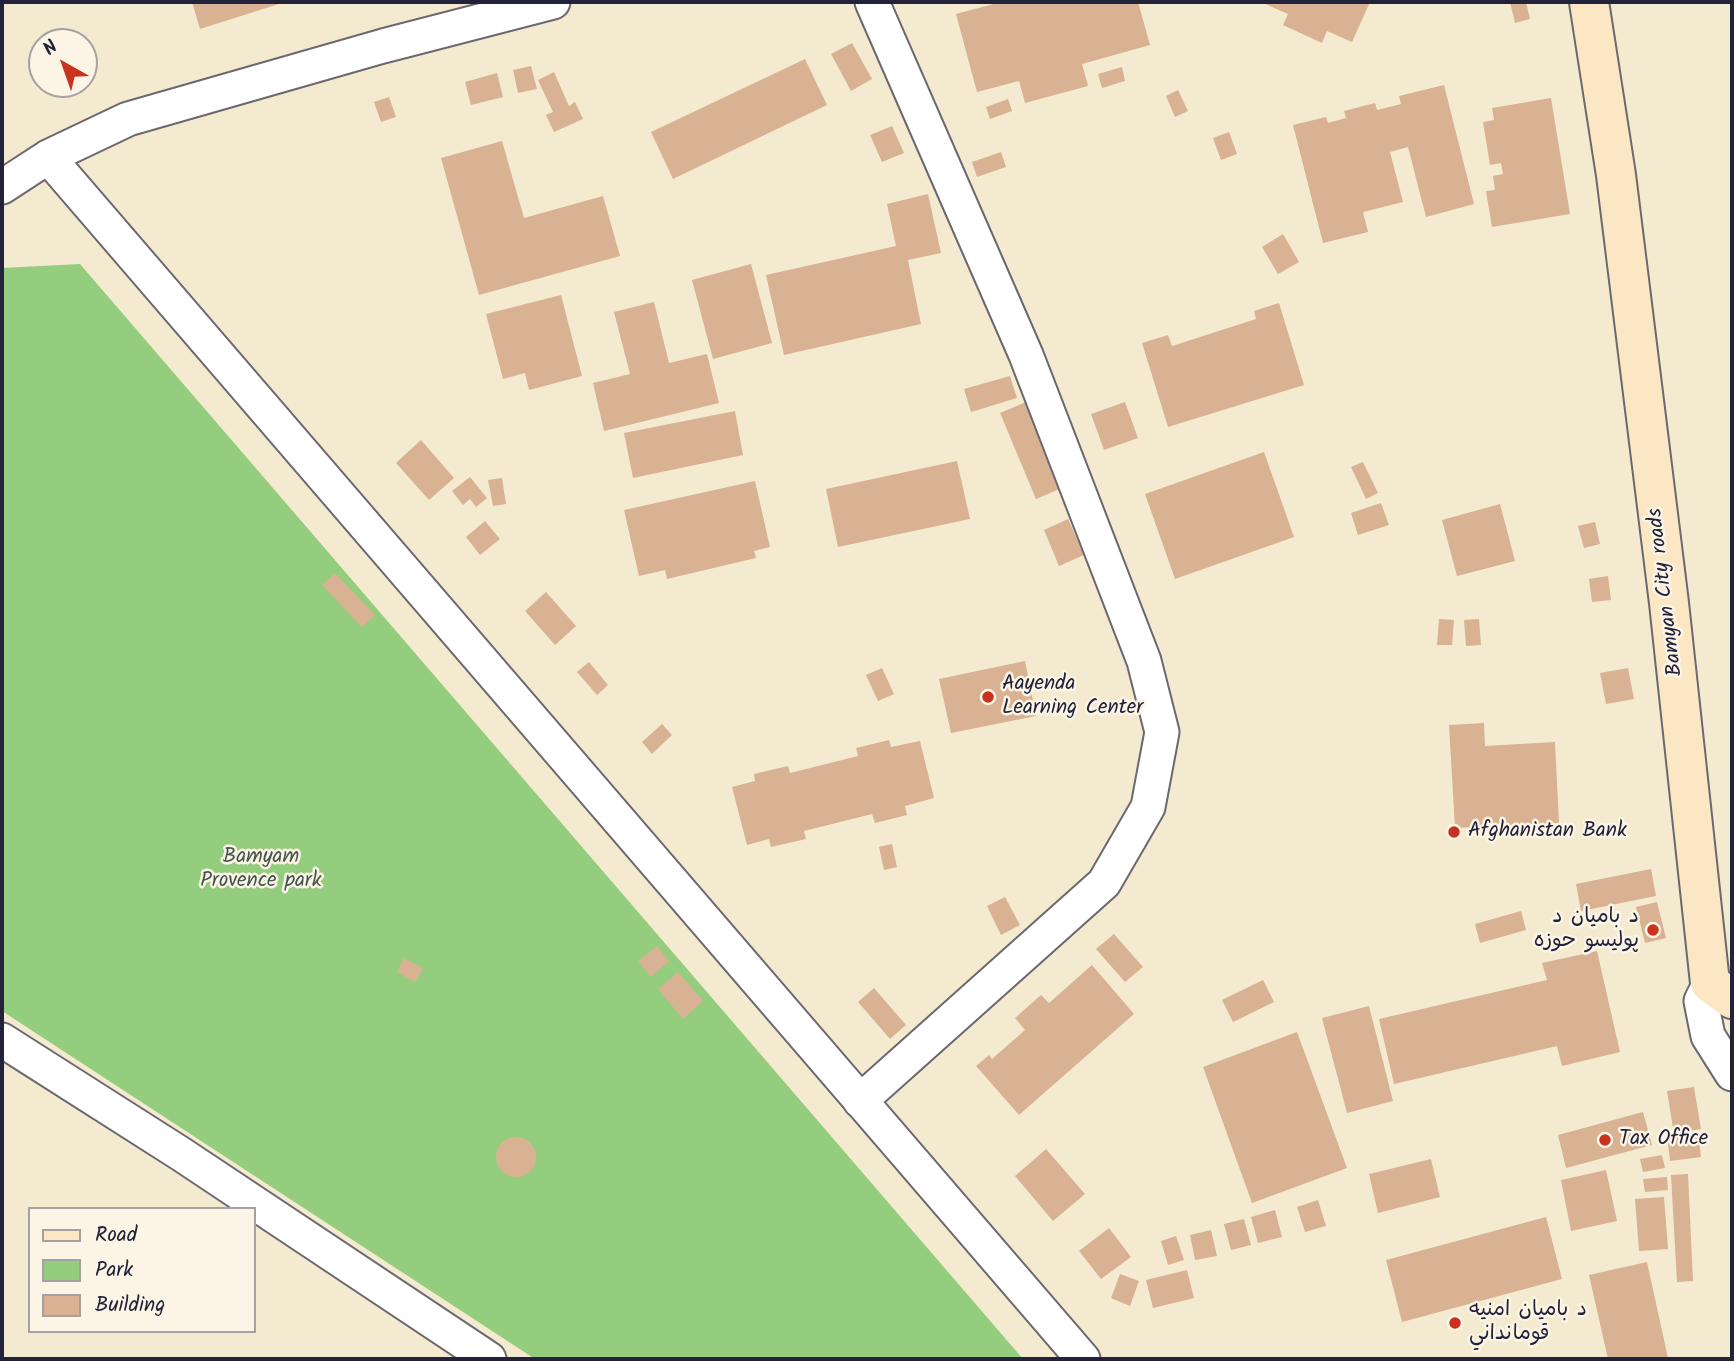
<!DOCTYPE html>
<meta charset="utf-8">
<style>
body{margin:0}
#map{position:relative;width:1734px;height:1361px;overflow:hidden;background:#f4ead0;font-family:Kalam,sans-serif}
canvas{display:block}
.frame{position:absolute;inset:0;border:4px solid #22223b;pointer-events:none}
.legend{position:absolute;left:28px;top:1207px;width:228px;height:126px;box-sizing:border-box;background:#fcf5e5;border:2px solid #a5a1a1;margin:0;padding:9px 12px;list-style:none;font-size:21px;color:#22223b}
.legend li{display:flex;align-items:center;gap:14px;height:35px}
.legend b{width:35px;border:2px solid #a5a1a1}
.north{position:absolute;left:28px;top:28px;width:70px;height:70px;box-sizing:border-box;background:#fcf5e5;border:2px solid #a5a1a1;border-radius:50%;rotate:320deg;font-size:19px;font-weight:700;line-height:28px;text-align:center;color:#22223b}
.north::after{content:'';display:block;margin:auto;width:24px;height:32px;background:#c8321e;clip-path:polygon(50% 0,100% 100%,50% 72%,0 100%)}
</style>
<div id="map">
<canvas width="1734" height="1361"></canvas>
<div class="frame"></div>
<ul class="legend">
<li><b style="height:9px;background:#fbe7c3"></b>Road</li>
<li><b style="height:19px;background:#95cd7f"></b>Park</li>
<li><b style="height:19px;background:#d8b293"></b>Building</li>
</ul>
<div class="north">N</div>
</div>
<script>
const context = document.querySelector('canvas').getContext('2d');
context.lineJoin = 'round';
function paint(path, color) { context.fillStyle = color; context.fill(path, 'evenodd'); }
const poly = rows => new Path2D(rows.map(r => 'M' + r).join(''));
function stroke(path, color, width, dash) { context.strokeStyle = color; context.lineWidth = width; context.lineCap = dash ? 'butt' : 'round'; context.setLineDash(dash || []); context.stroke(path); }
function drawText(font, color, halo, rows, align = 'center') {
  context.font = font + ' Kalam,"Playpen Sans Arabic",sans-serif'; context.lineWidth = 5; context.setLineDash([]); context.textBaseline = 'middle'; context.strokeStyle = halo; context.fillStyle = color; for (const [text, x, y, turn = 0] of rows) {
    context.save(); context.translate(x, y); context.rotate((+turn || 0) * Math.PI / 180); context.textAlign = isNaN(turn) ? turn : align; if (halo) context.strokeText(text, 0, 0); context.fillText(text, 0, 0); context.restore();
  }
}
paint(poly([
 [80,264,1023,1359,535,1359,2,1011,2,268]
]), '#95cd7f');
paint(poly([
 [192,2,285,2,200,29],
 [1001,2,1138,2,1150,45,1082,64,1088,86,1025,103,1019,81,977,92,956,14],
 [1261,2,1370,2,1352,42,1327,31,1322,43,1283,25,1288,14],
 [1510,2,1526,2,1530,19,1515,23],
 [852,43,872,79,851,91,831,54],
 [805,59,827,105,673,179,651,132],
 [531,66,537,89,518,93,513,70],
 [1122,67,1125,81,1102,88,1098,74],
 [554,72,569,106,575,102,583,119,554,132,546,115,553,112,538,80],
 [497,73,503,97,471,105,465,82],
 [1444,85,1474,204,1426,217,1408,147,1390,152,1403,202,1363,212,1368,232,1323,243,1293,125,1326,117,1328,123,1346,118,1344,111,1375,103,1377,110,1401,104,1399,96],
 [1178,90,1188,111,1175,117,1166,96],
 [389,97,396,117,381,122,374,102],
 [1551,98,1570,214,1492,227,1486,191,1495,190,1493,176,1503,174,1501,163,1490,165,1483,122,1494,120,1492,108],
 [1008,99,1012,111,990,119,986,107],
 [892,126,904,153,882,162,870,135],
 [1229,132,1237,154,1221,160,1213,138],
 [502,141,524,218,603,196,620,256,479,295,441,158],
 [1001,152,1006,167,977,177,972,162],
 [928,194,941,253,908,260,921,324,784,355,766,275,896,246,887,204],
 [1283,234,1299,262,1278,274,1262,247],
 [751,264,772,343,713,359,692,280],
 [561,295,582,376,529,390,525,373,503,379,486,314],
 [654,302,669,363,707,354,719,403,604,431,593,383,630,374,614,312],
 [1279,303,1304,385,1168,427,1142,343,1168,335,1172,346,1256,319,1254,311],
 [1010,376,1017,398,971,412,964,389],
 [1026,402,1062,488,1036,499,1000,413],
 [1125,402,1138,438,1104,450,1091,414],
 [735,411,743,455,633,478,624,433],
 [421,440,454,478,429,500,396,463],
 [1264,452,1294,537,1175,579,1145,494],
 [957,461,970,519,838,547,826,489],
 [1363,462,1378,493,1366,499,1351,467],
 [470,477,487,498,476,507,470,499,463,505,452,491],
 [502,478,506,504,493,506,488,480],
 [755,481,770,547,754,551,756,558,667,579,665,570,639,576,624,510],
 [1381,503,1389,525,1358,535,1351,513],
 [1500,504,1515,561,1457,576,1442,520],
 [1068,519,1084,555,1059,566,1044,530],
 [485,521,500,539,480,555,466,537],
 [1595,522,1600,544,1584,548,1578,526],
 [335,573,375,615,362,627,322,585],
 [1608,576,1611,600,1592,602,1589,579],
 [546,592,576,626,555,645,525,611],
 [1439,619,1454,620,1452,645,1437,645],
 [1479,619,1481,645,1466,646,1464,620],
 [1025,661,1036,716,951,733,939,679],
 [589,662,608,685,597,695,577,672],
 [882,668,894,694,878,701,866,675],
 [1628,668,1634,699,1606,704,1600,673],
 [1484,723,1485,746,1555,742,1559,823,1455,828,1449,725],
 [662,724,672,735,652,754,642,742],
 [889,740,891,747,920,741,934,798,905,806,907,815,875,823,872,814,804,831,806,839,771,847,769,839,747,845,732,787,755,781,754,774,788,766,790,773,858,756,856,748],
 [892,844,897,867,884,870,879,847],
 [1651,869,1656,896,1581,911,1576,884],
 [1005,897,1020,925,1001,935,987,906],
 [1657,902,1666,938,1645,943,1636,907],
 [1521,911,1526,930,1480,943,1475,924],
 [1114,934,1143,967,1125,982,1096,949],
 [657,946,669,961,651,977,638,961],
 [1597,951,1620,1052,1562,1066,1557,1046,1394,1084,1379,1019,1547,980,1542,963],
 [404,958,423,968,415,982,397,972],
 [1092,965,1134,1014,1019,1115,976,1066,989,1055,992,1059,1025,1030,1015,1018,1041,995,1049,1003],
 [678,972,703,1001,683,1019,658,989],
 [1263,980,1274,1002,1233,1022,1222,1000],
 [874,988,906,1025,890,1039,858,1002],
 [1369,1006,1393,1101,1347,1113,1322,1018],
 [1297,1032,1347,1168,1252,1203,1203,1067],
 [1694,1087,1701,1129,1684,1132,1698,1131,1701,1157,1670,1161,1667,1135,1674,1134,1667,1091],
 [1643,1112,1652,1145,1566,1168,1558,1135],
 '496 1157a20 20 0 1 1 40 0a20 20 0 1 1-40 0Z',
 [1046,1149,1085,1194,1053,1221,1015,1176],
 [1662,1155,1665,1168,1643,1172,1640,1159],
 [1431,1159,1440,1197,1378,1213,1369,1174],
 [1606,1170,1617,1221,1571,1231,1561,1180],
 [1688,1174,1693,1281,1677,1282,1671,1175],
 [1667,1177,1668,1190,1645,1192,1643,1179],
 [1664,1197,1668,1249,1639,1251,1635,1199],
 [1318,1200,1326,1226,1305,1232,1297,1207],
 [1275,1210,1282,1237,1258,1243,1251,1217],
 [1546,1217,1562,1279,1402,1322,1386,1260],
 [1244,1219,1251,1245,1231,1250,1224,1224],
 [1109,1228,1131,1257,1101,1279,1079,1251],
 [1211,1230,1217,1256,1195,1260,1190,1235],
 [1176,1236,1184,1260,1168,1265,1161,1241],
 [1647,1262,1668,1358,1608,1359,1589,1275],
 [1187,1270,1194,1298,1153,1308,1146,1280],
 [1120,1274,1139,1281,1130,1306,1111,1298]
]), '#d8b293');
const street = poly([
 [48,157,1083,1359],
 [2,187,48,157,128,119,383,46,553,2],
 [1710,983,1701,1001,1708,1036,1732,1074],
 [2,1040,181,1154,489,1359],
 [860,1101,1104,883,1148,807,1162,732,1144,661,1026,355,872,2]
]);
const secondary = poly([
 [1589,2,1616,175,1669,603,1710,983,1732,999]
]);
stroke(street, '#6c686f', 37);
stroke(secondary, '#6c686f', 42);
stroke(street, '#fff', 33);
stroke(secondary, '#fbe7c3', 38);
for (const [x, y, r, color] of [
 [988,697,7,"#c8321e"],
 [1454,832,7,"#c8321e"],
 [1653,930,7,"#c8321e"],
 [1605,1140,7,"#c8321e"],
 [1455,1323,7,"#c8321e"]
]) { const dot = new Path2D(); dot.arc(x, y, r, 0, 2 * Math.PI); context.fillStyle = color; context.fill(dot); stroke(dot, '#fcf5e5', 2.5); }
drawText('21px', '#22223b', '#fcf5e5', [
 ["Bamyan City roads",1667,592,-97]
]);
drawText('21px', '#22223b', '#fcf5e5', [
 ["Aayenda",1002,685],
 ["Learning Center",1002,709],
 ["Afghanistan Bank",1468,832],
 ["د بامیان د",1639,918,"right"],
 ["پولیسو حوزه",1639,942,"right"],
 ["Tax Office",1619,1140],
 ["د بامیان امنیه",1469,1311],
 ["قومانداني",1469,1335]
], 'left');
drawText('21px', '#44554f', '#fcf5e5', [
 ["Bamyam",261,858],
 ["Provence park",261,882]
]);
</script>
